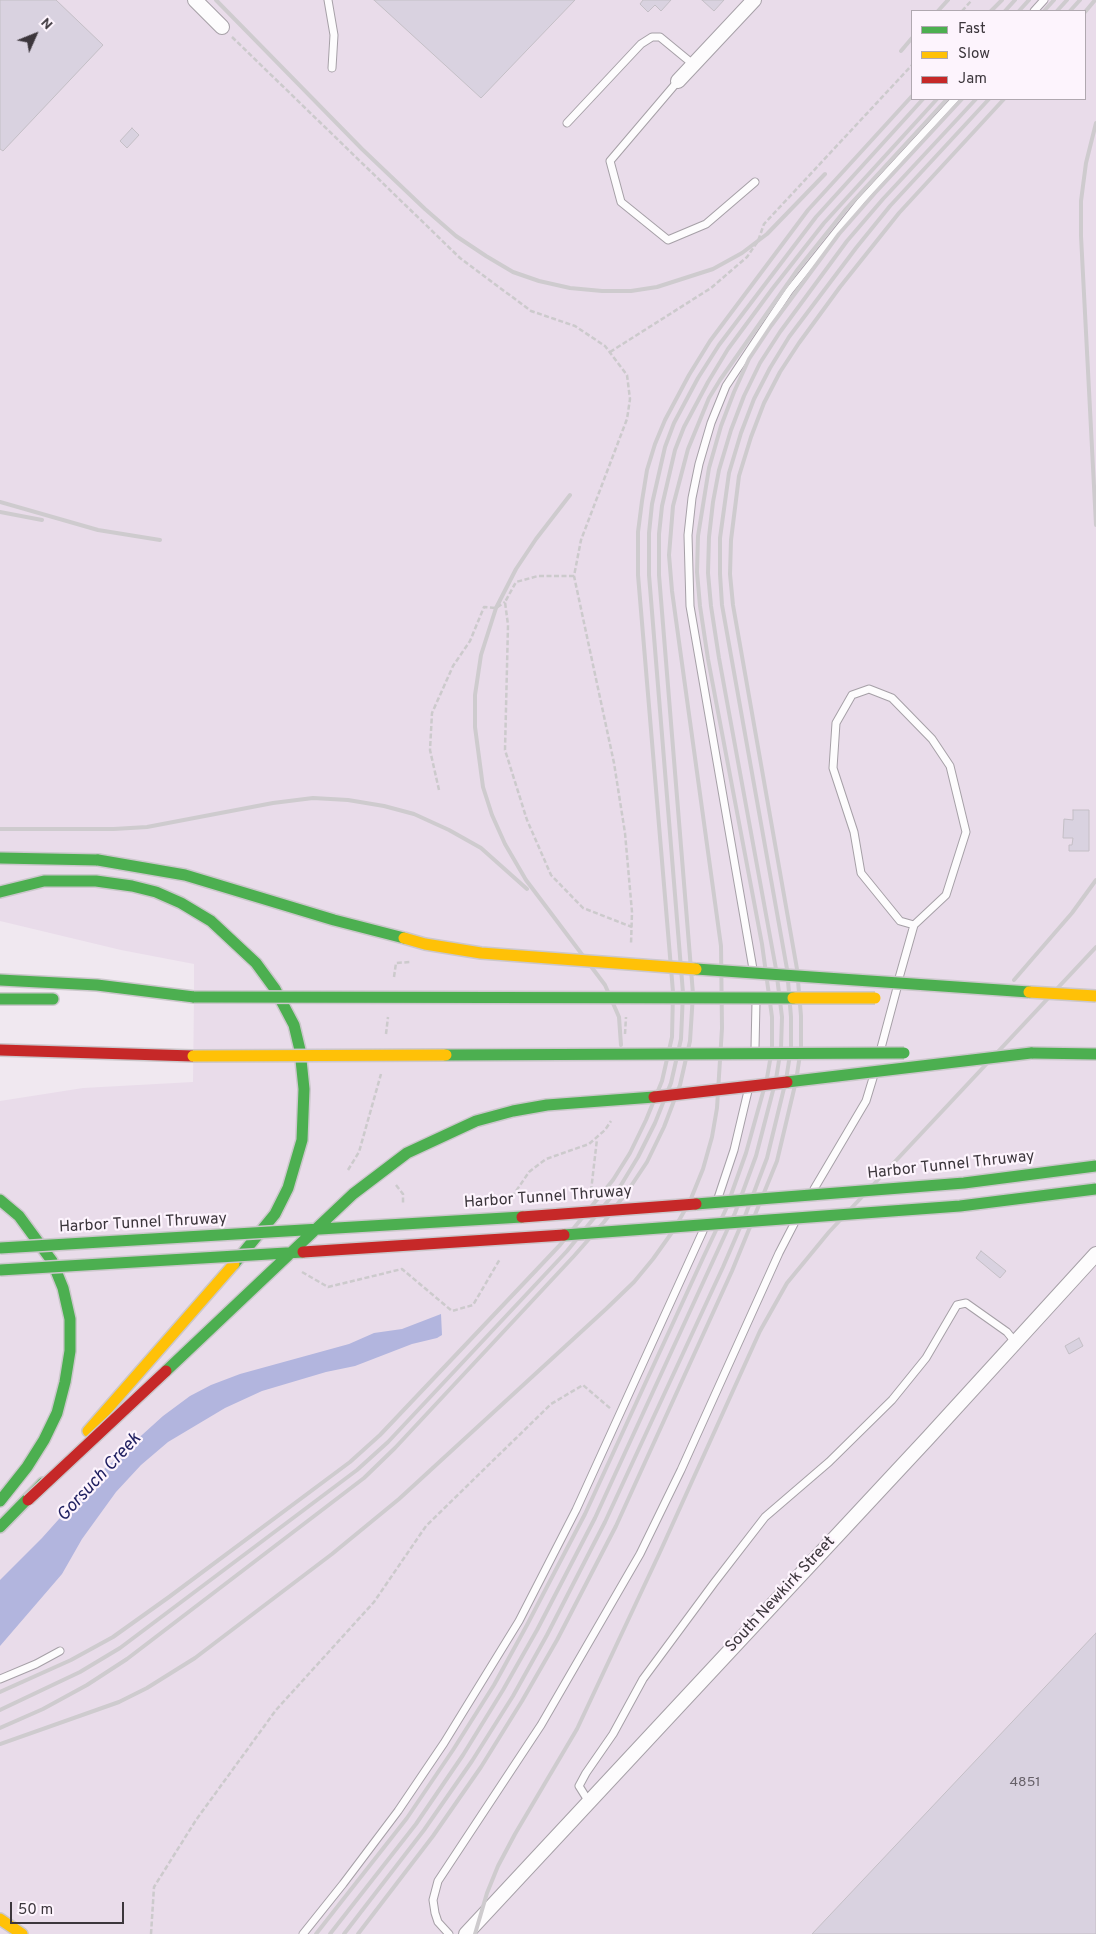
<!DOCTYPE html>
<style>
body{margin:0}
#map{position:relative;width:1096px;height:1934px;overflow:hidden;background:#f0e8f0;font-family:Overpass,sans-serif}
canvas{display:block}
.legend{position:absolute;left:911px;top:10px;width:175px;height:90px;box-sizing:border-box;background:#fdf4fd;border:1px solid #b0a8b0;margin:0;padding:6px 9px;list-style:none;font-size:15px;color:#3c363c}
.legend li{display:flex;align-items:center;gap:10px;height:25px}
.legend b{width:25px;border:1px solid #b0a8b0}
.north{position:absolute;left:10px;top:10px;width:50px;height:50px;-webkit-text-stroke:4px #fdf4fd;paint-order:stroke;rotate:46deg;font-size:14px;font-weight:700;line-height:20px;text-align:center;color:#3c363c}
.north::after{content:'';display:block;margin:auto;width:18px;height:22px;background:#3c363c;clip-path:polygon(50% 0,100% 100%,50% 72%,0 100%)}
.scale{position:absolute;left:10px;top:1902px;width:114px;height:22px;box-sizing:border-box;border:2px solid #3c363c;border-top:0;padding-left:6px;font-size:15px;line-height:18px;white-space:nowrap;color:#3c363c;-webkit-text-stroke:4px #fdf4fd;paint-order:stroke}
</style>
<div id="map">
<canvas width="1096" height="1934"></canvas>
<ul class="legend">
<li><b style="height:6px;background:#4caf50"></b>Fast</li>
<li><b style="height:6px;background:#ffc107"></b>Slow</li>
<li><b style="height:6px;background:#c62828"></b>Jam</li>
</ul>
<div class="north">N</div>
<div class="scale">50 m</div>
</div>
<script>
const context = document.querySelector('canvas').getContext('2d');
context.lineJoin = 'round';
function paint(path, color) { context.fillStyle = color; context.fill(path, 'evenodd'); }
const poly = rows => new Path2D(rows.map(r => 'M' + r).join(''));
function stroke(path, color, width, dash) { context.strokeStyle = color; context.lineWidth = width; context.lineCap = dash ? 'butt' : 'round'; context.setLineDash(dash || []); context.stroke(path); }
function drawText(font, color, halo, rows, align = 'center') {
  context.font = font + ' Overpass,sans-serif'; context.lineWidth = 4.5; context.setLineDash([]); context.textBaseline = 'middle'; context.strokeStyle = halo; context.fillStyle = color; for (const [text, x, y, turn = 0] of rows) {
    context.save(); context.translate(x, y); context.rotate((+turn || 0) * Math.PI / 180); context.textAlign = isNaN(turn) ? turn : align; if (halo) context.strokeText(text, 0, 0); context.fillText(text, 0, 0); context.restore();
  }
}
paint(poly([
 [0,0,1096,0,1096,1934,0,1934,0,1101,83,1088,193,1082,194,997,194,964,121,950,0,921],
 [912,11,1085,11,1085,99,912,99]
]), '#e9dcea');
paint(poly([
 [441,1314,442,1335,437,1338,412,1344,355,1366,326,1372,262,1391,225,1408,168,1442,141,1465,116,1492,82,1539,62,1574,0,1646,0,1580,42,1538,101,1472,163,1416,190,1396,211,1385,240,1374,349,1344,374,1333,402,1329]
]), '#b2b5de');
const building = poly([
 [0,0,56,0,103,45,3,151,0,149,0,0],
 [374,0,575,0,481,98,374,0],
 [643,0,671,0,661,11,655,5,648,12,640,4,643,0],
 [702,0,724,0,714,11,702,0],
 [132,128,139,135,127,148,120,141,132,128],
 [1073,810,1089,810,1089,851,1069,851,1069,845,1072,845,1073,838,1063,838,1064,819,1073,820,1073,810],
 [981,1251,1006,1271,1000,1278,976,1258,981,1251],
 [1079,1338,1083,1346,1069,1354,1065,1346,1079,1338],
 [1096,1633,1096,1934,812,1934,1096,1633]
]);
paint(building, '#d9d2e0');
stroke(building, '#c4bfc6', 1);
const lane = poly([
 [328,0,334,35,332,68],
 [1034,11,1044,0],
 [678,81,610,161,621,202,668,240,706,224,755,182],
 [567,123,641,44,652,37,660,37,694,65],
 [753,969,690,606,688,535,692,498,699,464,711,423,726,386,789,291,861,201,955,99],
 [899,978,914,925,946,895,966,832,950,766,932,739,892,698,869,689,852,695,836,723,833,768,854,832,861,873,900,921,914,925],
 [755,1048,756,1002],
 [881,1048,897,988],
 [814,1189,866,1101,873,1078],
 [718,1198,734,1150,748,1091],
 [0,1679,36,1664,60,1651],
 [589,1802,579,1786,586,1773,613,1734,643,1679,714,1583,765,1517,829,1462,892,1400,926,1358,957,1305,966,1303,1007,1332,1015,1342],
 [303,1934,343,1884,398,1811,444,1743,519,1621,576,1510,703,1231],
 [449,1934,438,1922,435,1913,433,1900,438,1881,541,1725,640,1554,681,1470,779,1253,794,1224]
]);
const street = poly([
 [195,0,222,27],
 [678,81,754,0],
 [466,1934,928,1438,1096,1254]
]);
const fast = poly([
 [0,858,98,860],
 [0,892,44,881,96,881,132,886,156,892,181,903,211,921,256,963,275,989,294,1025,300,1050,304,1089,302,1140,288,1188,275,1214,234,1264],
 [0,980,97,985,194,997],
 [0,999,53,999],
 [1031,1053,1096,1054],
 [0,1200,19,1216,52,1261,63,1288,70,1319,70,1351,65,1382,57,1413,44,1440,27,1467,0,1501],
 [0,1527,43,1483]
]);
const slow = poly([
 [88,1431,234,1264],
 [0,1919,22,1934]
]);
const jam = poly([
 [0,1050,193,1056]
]);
stroke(lane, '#a6a0a7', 9);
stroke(street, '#a6a0a7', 16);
stroke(fast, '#cbc7cb', 14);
stroke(slow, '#cbc7cb', 14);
stroke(jam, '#cbc7cb', 14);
stroke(poly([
 [962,11,972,0],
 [232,37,460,258,531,311,575,326,605,346,627,375,630,399,627,419,581,540,574,576,614,763,625,833,632,912,631,944],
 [610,352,711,288,747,257,758,241,764,224,912,65],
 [574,576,538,576,516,582,505,602,508,625,505,750,527,820,551,875,583,908,632,927],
 [439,790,430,750,432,713,453,666,470,641,484,607,496,608,505,602],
 [394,977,396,963,411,962],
 [386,1034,388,1017],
 [625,1034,626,1017],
 [348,1170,359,1152,381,1074],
 [396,1185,403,1194,403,1205],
 [591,1191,597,1139],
 [512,1197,529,1172,546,1159,589,1144,605,1130,611,1121],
 [302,1272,328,1287,402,1269,452,1311,473,1305,500,1259],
 [151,1934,154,1887,196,1820,276,1710,374,1602,426,1526,551,1404,583,1385,611,1409]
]), '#cccacc', 2.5, [5, 2.5]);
stroke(lane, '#fdfcfd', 7);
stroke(street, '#fdfcfd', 14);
stroke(fast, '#4caf50', 11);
stroke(slow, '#ffc107', 11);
stroke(jam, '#c62828', 11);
stroke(poly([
 [216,0,362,149,425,209,456,236,486,256,513,272,539,281,570,288,602,291,631,291,657,287,713,269,742,253,767,234,825,174],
 [938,11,948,0],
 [991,11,1002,0],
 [1005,11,1015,0],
 [1019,11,1029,0],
 [1044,11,1054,0],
 [1057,11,1067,0],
 [1070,11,1080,0],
 [1085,12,1095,0],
 [901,51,912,38],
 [1096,123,1086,163,1081,201,1081,236,1096,525],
 [570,495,536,539,516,569,496,608,481,655,475,695,475,727,483,787,492,815,505,844,526,880,605,985,619,1017,621,1045],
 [0,502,98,530,160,540],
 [0,512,42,520],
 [0,829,114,829,147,827,273,803,313,798,348,800,384,806,414,814,449,830,481,848,527,889],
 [1014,980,1072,913,1096,880],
 [0,1692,71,1660,113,1637,169,1597,350,1462,380,1435,560,1245,613,1180,630,1153,646,1120,662,1081,672,1037,673,992,638,575,638,532,642,501,647,470,655,444,665,420,689,375,710,341,808,210,912,96],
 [0,1710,80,1672,120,1648,357,1470,388,1442,567,1251,621,1185,638,1157,655,1123,671,1083,681,1039,683,993,649,575,649,533,652,504,665,447,674,423,698,378,719,345,816,217,923,99],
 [0,1728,43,1709,87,1685,127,1659,364,1478,395,1448,574,1256,604,1222,629,1189,647,1162,664,1127,680,1085,690,1041,693,994,659,575,659,534,662,506,675,450,684,427,708,382,728,349,773,288,824,223,937,99],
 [0,1744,119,1702,147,1688,195,1658,332,1554,399,1499,606,1309,634,1282,653,1259,673,1231,690,1201,703,1169,712,1137,717,1108,722,1028,721,946,672,591,669,555,673,506,688,449,709,398,720,380,798,269,846,209,947,99],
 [316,1934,407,1818,453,1750,494,1685,527,1625,585,1514,703,1258,726,1209,746,1153,767,1078,772,1049,772,1017,762,944,708,659,700,606,697,572,698,536,709,468,721,426,734,392,749,359,771,326,839,234,875,193,962,99],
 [330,1934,416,1824,463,1755,503,1690,537,1630,595,1518,735,1213,756,1156,776,1079,781,1048,782,1017,776,969,719,658,711,606,708,573,709,537,713,502,719,470,731,430,744,396,760,363,780,332,847,241,883,199,976,99],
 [344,1934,424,1830,472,1761,513,1696,547,1635,605,1522,723,1267,745,1216,767,1158,786,1080,791,1048,791,1017,787,969,722,605,720,574,720,538,729,473,741,433,754,399,770,368,789,337,856,248,890,206,989,99],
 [358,1934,433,1836,481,1767,522,1701,557,1640,616,1526,732,1271,777,1161,796,1081,801,1048,801,1016,797,969,733,605,730,574,731,540,739,476,751,437,764,403,780,372,799,343,840,287,899,213,1004,99],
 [475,1934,487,1893,498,1866,515,1834,577,1729,660,1552,760,1331,787,1283,829,1232,1096,947]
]), '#cecbce', 4);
const fastBridge = poly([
 [98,860,185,875,334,920,404,938],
 [696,969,1029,992],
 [194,997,793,998],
 [446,1055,904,1053],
 [787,1082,1031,1053],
 [696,1204,964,1183,1096,1166],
 [564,1235,960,1206,1096,1189],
 [0,1248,522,1217],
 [0,1270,303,1252],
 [166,1371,353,1194,407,1153,476,1121,513,1111,547,1105,654,1097]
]);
const slowBridge = poly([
 [404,938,425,944,481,953,696,969],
 [1029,992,1096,996],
 [793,998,875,998],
 [193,1056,446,1055]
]);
const jamBridge = poly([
 [654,1097,787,1082],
 [522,1217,696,1204],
 [303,1252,564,1235],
 [28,1500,166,1371]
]);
stroke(fastBridge, '#cbc7cb', 14, []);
stroke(slowBridge, '#cbc7cb', 14, []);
stroke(jamBridge, '#cbc7cb', 14, []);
stroke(fastBridge, '#4caf50', 11);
stroke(slowBridge, '#ffc107', 11);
stroke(jamBridge, '#c62828', 11);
drawText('14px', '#666068', null, [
 ["4851",1025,1783]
]);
drawText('16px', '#3c363c', '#fdf4fd', [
 ["Harbor Tunnel Thruway",951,1166,-6],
 ["Harbor Tunnel Thruway",548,1198,-4],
 ["Harbor Tunnel Thruway",143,1224,-3],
 ["South Newkirk Street",781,1595,-47]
]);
drawText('italic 18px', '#202061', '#fdf4fd', [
 ["Gorsuch Creek",100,1478,-47]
]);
</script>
